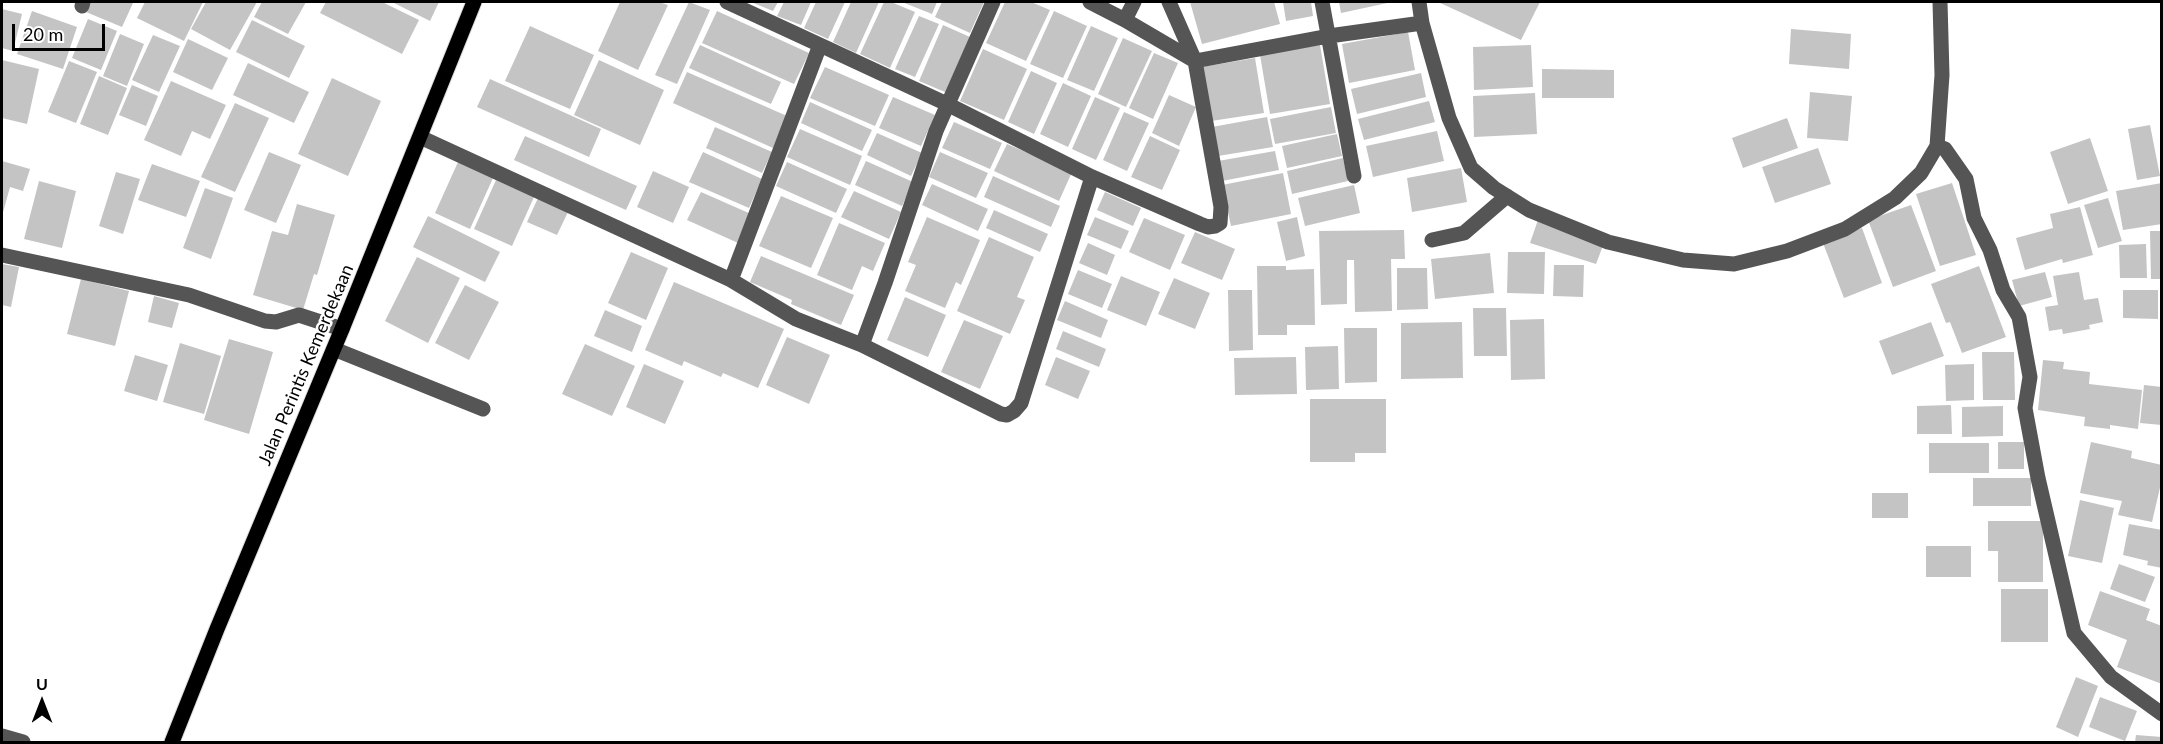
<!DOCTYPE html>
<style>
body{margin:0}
#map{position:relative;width:2163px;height:744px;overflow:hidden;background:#fff;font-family:Lato,sans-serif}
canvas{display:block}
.frame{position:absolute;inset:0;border:3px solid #000;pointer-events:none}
.north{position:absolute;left:12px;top:672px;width:60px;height:60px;-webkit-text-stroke:4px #fff;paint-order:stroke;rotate:0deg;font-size:16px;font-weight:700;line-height:24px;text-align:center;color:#000}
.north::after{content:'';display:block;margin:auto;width:21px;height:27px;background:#000;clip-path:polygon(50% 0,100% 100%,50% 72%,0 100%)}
.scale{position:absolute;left:12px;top:24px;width:93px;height:27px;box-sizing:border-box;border:3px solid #000;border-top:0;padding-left:8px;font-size:18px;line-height:21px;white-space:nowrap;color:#000;-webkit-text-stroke:4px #fff;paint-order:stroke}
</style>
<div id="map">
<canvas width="2163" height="744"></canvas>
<div class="frame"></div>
<div class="north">U</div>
<div class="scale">20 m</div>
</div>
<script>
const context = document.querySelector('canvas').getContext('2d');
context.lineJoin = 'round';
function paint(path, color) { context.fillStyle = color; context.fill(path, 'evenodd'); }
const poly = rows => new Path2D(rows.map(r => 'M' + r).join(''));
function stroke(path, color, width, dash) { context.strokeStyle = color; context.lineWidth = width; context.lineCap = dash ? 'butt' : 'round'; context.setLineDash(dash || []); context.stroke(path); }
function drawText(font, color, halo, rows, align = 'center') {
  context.font = font + ' Lato,sans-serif'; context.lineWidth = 5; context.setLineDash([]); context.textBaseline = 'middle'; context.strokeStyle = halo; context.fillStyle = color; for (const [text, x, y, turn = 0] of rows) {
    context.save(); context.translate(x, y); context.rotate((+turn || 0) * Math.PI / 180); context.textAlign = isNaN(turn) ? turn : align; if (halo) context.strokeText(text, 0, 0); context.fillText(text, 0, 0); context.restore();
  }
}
paint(poly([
 [91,2,130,2,133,3,122,27,86,12],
 [145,2,203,2,184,41,137,18],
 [206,2,257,2,230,50,191,29],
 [262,2,306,2,288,34,254,17],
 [326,2,382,2,419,20,402,54,320,13],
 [392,2,439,2,430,21],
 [620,2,659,2,668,5,638,70,598,51],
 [689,2,710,10,677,84,655,75],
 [751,2,778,2,773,11],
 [784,2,811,2,801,25,777,16],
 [816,2,845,2,828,39,804,28],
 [851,2,879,2,856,53,833,42],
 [884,2,891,2,915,12,890,68,860,54],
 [902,2,937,2,932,14],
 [942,2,984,2,970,33,935,17],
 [1005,2,1031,2,1050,10,1026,61,986,43],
 [1190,2,1274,2,1280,24,1202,44],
 [1283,2,1311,2,1313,16,1286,21],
 [1339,2,1392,2,1341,13],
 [1438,2,1540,2,1521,40],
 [2,9,22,14,13,51,2,48],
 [32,11,77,27,63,69,17,54],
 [717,11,809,53,794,84,702,43],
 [1054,11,1087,26,1063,78,1030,64],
 [919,16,939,24,915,77,895,69],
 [88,19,117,31,101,70,72,58],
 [252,20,305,46,289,78,236,52],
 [943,25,970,37,945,92,919,81],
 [530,26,594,55,570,109,505,81],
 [1091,26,1118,38,1094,91,1067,80],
 [1791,29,1851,34,1849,69,1789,64],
 [1408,32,1415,70,1349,83,1342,44],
 [120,34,144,44,127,86,103,76],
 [153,35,180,46,159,92,132,80],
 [1123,38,1152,51,1126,107,1098,94],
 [188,39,228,58,212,90,173,72],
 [700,45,781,82,771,104,689,68],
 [1320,45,1330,104,1270,114,1260,55],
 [1531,45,1533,87,1474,90,1473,47],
 [983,49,1027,69,1004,120,960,101],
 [1154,53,1178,63,1153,119,1129,108],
 [1255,58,1264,113,1211,121,1202,67],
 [2,60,39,69,27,124,2,118],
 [599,60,664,90,640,145,574,115],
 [69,61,97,72,76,123,48,112],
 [248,63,309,92,294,123,233,95],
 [825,67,889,95,875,126,810,98],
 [1542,69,1614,70,1614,98,1542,98],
 [1031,71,1057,83,1034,134,1008,122],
 [687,72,787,116,773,148,673,103],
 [1421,73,1426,97,1357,114,1351,89],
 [99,76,127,88,108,135,80,124],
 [332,78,381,101,348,176,298,154],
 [490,79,601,129,589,157,477,107],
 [171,81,226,105,210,139,192,131,181,156,144,140],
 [1063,83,1091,96,1068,147,1040,134],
 [132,85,158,96,146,126,119,115],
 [1810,92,1852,96,1848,141,1807,138],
 [1535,93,1537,134,1474,137,1473,96],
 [1169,95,1196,107,1179,146,1152,133],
 [893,97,935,115,921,146,879,128],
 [1095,97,1120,108,1096,160,1072,149],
 [1429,101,1435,122,1364,140,1358,119],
 [810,102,872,130,862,151,801,123],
 [235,103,269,118,235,192,201,177],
 [1331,107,1336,133,1275,144,1270,119],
 [1124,112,1149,123,1127,171,1103,160],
 [1267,117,1273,147,1218,156,1212,127],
 [1787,118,1798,148,1743,168,1732,138],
 [954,122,1002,143,990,169,942,148],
 [2150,125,2160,176,2137,180,2128,129],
 [715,127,772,152,762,173,706,148],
 [800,129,862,156,850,185,787,157],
 [1437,131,1444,161,1373,177,1366,146],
 [877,133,922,153,911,176,867,155],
 [1337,134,1342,156,1287,168,1282,146],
 [525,136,637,186,626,210,514,160],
 [1150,136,1180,150,1162,190,1131,177],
 [2090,138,2108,191,2068,204,2050,152],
 [1007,144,1072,172,1059,201,994,171],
 [1818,148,1831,184,1775,203,1762,167],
 [1275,151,1279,170,1222,181,1218,161],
 [269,152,301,165,276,223,244,210],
 [703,152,762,179,749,208,689,182],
 [940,152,988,173,976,198,929,177],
 [1343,158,1348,181,1292,194,1287,171],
 [2,161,30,169,23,191,10,187,2,216],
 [866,161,913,182,902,206,855,185],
 [458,162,493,178,470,229,435,213],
 [787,162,847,189,836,213,776,186],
 [152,164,200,181,186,217,138,200],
 [1461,168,1467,202,1412,212,1407,178],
 [653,171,689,187,673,223,637,207],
 [116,172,140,179,123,234,99,226],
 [1283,173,1291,214,1231,226,1222,185],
 [993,176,1060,206,1051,227,984,197],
 [496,180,534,197,512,246,474,229],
 [39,181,76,191,62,248,24,239],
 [1952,183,1976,255,1940,266,1916,194],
 [2162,183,2162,224,2123,230,2116,191],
 [932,184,988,209,978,231,922,205],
 [1354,185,1360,213,1305,226,1298,198],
 [205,188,233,198,211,259,183,248],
 [854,191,901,212,889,239,841,217],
 [701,192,751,214,738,243,687,220],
 [1105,192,1141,208,1133,226,1097,210],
 [781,196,833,218,811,268,759,246],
 [538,198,568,212,557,235,527,222],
 [2108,198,2122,241,2098,248,2084,205],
 [297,204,335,215,317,275,314,274,303,310,253,295,272,231,288,235],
 [1911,205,1936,271,1893,287,1868,220],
 [2080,207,2093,255,2063,263,2062,259,2025,270,2016,238,2053,228,2050,214],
 [994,210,1048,234,1040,252,986,228],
 [428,216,500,252,485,282,413,247],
 [927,217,980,240,961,285,956,282,945,308,905,291,916,265,908,262],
 [1095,217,1129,231,1121,249,1087,235],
 [1297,217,1305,256,1286,261,1277,222],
 [1144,218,1185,235,1170,270,1129,252],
 [1538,220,1604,243,1596,264,1530,243],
 [839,223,885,243,873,271,862,266,852,290,817,275],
 [1862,228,1882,283,1844,298,1823,243],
 [1404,230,1405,259,1391,259,1392,311,1355,312,1354,260,1347,260,1347,304,1321,305,1319,231],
 [2150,231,2162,231,2162,279,2151,279],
 [1195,232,1235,249,1222,280,1181,263],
 [989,237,1034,257,1017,297,1025,300,1010,334,957,311],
 [1088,243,1115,255,1107,275,1079,263],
 [2146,244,2147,278,2120,278,2119,245],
 [631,252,668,268,646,320,608,303],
 [1508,252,1545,252,1544,294,1507,293],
 [1490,253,1494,293,1435,299,1431,259],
 [761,256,854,295,841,325,791,304,792,300,750,282],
 [417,257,460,278,428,343,385,321],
 [2,264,19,267,11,307,2,305],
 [1554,265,1584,265,1583,297,1553,296],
 [1257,266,1286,266,1286,270,1314,269,1315,325,1287,325,1287,335,1258,335],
 [1979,266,2006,337,1962,353,1950,322,1946,323,1931,284],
 [1397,268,1427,268,1428,309,1397,310],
 [1078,270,1112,284,1102,308,1068,294],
 [2045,272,2052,297,2019,306,2012,280],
 [2079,272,2084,300,2098,298,2103,322,2089,325,2090,329,2063,334,2062,329,2049,331,2045,307,2058,305,2053,276],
 [1121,276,1160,292,1146,326,1107,310],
 [1174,278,1210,293,1195,329,1158,314],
 [81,279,129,291,115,346,67,334],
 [674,282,784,329,758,388,723,373,721,377,684,361,682,366,645,350],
 [465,285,499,302,469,360,435,343],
 [1228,290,1252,290,1253,350,1229,351],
 [2123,290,2158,290,2158,319,2123,318],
 [154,296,179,303,172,328,148,322],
 [905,297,946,315,928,357,887,340],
 [1065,301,1108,320,1101,338,1057,320],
 [1473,308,1506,308,1507,356,1474,356],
 [605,310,642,326,632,352,594,336],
 [1544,319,1545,379,1511,380,1510,320],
 [964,320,1003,336,980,389,941,372],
 [1462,322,1463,378,1401,379,1401,323],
 [1931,322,1944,356,1892,375,1879,341],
 [1344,328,1377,328,1377,382,1345,383],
 [1063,331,1106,349,1099,367,1056,349],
 [787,337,830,355,809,404,766,385],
 [229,339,273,352,249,434,204,420],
 [180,343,221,356,204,414,163,402],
 [585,344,635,366,612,416,562,394],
 [1338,346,1339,389,1306,390,1305,347],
 [1982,352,2014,352,2015,400,1983,400],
 [135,355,168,365,157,401,124,391],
 [1056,357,1090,371,1078,399,1045,385],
 [1296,357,1297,394,1235,395,1234,358],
 [2043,360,2064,362,2063,369,2090,372,2089,384,2142,390,2138,429,2110,425,2110,429,2084,426,2085,417,2038,410],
 [644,364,684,381,665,424,626,407],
 [1974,364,1974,400,1946,401,1945,365],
 [2144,385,2162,387,2162,425,2140,423],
 [1310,399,1386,399,1386,453,1355,453,1355,462,1310,462],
 [1951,405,1952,434,1917,434,1917,406],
 [2003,406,2003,436,1962,437,1962,407],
 [1998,442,2024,442,2024,469,1998,469],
 [2091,442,2132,451,2131,458,2162,465,2162,479,2152,522,2118,515,2122,501,2080,493],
 [1929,443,1989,443,1989,473,1929,473],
 [1973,478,2031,478,2031,506,1973,506],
 [1872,493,1908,493,1908,518,1872,518],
 [2080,500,2114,508,2102,563,2068,556],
 [1988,521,2043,521,2043,582,1998,582,1998,551,1988,551],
 [2129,524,2162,530,2162,568,2147,565,2148,561,2123,555],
 [1926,546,1971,546,1971,577,1926,577],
 [2119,564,2155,577,2145,602,2110,589],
 [2001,589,2048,589,2048,642,2001,642],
 [2100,591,2150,609,2146,620,2162,626,2162,684,2117,667,2127,640,2088,625],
 [2076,677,2098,686,2078,737,2056,727],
 [2100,697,2137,711,2125,741,2089,727],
 [2136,735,2162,737,2162,742,2135,742]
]), '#c4c4c4');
const major = poly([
 [172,742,217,629,342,329,474,2]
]);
stroke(major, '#dbdbdb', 17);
stroke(poly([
 [727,2,820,45,731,280,796,319,862,345,885,283,936,131,993,2],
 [1090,2,1125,20,1195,61,1329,36,1422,23],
 [1322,2,1354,176],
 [1419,2,1422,23,1449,118,1471,168,1494,188,1529,210,1608,242,1683,260,1734,264,1787,251,1845,229,1895,198,1921,173,1937,146,1942,75,1940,2],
 [82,6,83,2],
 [1125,20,1134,2],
 [820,45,947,104,1092,177,1200,224,1208,227,1215,226,1220,223,1221,207,1195,61,1169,2],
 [420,137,731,280],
 [1937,146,1945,149,1966,179,1974,218,1990,250,2003,290,2019,317,2030,377,2025,408,2038,478,2074,633,2111,677,2162,714],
 [1432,240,1464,233,1507,196],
 [2,255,189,295,265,321,276,322,299,315,342,329],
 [862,345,1001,414,1007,415,1014,411,1021,403,1092,177],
 [334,349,483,409],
 [2,736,23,742]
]), '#555', 15);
stroke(major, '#000', 15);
drawText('18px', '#000', '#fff', [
 ["Jalan Perintis Kemerdekaan",306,365,-67]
]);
</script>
